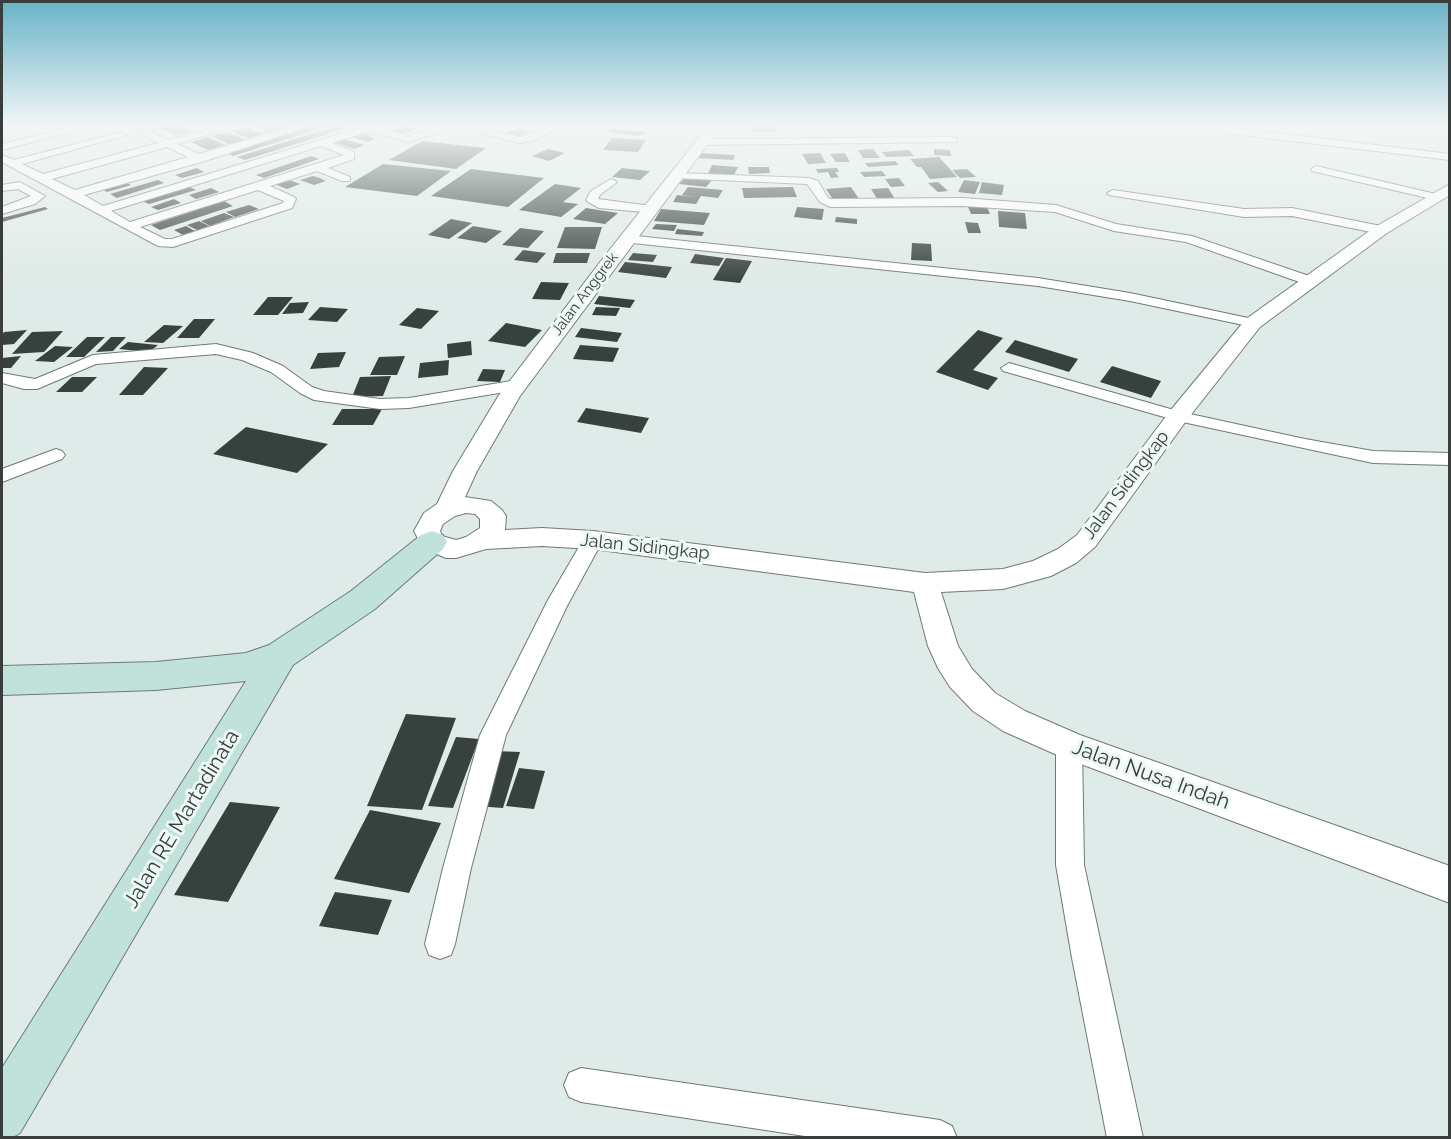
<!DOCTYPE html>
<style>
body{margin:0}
#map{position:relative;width:1451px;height:1139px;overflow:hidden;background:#dfebe8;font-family:Raleway,sans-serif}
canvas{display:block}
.frame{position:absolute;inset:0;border:3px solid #393e3c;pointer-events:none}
</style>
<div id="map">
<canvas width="1451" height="1139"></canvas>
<div class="frame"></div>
</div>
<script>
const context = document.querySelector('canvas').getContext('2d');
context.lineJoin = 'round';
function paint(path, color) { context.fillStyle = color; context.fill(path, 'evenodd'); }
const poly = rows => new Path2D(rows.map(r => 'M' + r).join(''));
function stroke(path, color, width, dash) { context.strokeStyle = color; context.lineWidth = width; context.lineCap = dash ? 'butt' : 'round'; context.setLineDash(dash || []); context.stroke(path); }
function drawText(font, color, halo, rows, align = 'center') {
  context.font = font + ' Raleway,sans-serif'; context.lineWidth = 6; context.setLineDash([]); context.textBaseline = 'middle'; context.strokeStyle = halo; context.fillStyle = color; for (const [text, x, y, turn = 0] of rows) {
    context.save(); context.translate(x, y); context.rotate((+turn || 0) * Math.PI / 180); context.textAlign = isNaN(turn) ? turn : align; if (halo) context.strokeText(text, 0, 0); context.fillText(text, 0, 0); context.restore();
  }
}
paint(poly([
 [169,125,180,125,193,131,176,135,160,128],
 [252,125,278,125,285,128,269,133],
 [315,125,329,126,233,156,226,153],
 [339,125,347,128,245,160,237,157],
 [774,125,777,132,752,132,750,126],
 [407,126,417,129,401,134,391,130],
 [247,127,256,131,265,134,249,139,231,131],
 [518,128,530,132,515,137,504,133],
 [613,128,645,132,639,136,607,132],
 [228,132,236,136,246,140,229,144,211,136],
 [362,133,371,135,367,136,376,138,368,142,351,137],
 [207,137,225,145,208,150,191,142],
 [612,138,646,140,638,152,603,150],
 [344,139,351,141,345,143,351,141,364,145,354,149,333,142],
 [422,141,486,148,456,169,389,160],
 [548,149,565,153,549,161,532,156],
 [873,149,880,158,863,158,858,150],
 [934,149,950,150,951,156,934,155],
 [909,150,914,156,886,157,882,152],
 [701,153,735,155,733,160,698,158],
 [820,153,826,163,808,164,802,154],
 [845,153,850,162,836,162,830,154],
 [311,156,319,159,264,178,256,175],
 [939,157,957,177,930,179,921,167,917,167,910,159],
 [895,161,899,165,868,167,865,163],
 [383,164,451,171,417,196,345,187],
 [712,165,738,167,734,175,708,174],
 [748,167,769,167,770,173,749,174],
 [197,168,204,172,182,178,175,175],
 [622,168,650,171,640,180,612,177],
 [837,168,839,172,835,172,839,177,831,178,828,172,818,173,816,169],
 [471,169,544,178,508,207,431,196],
 [967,169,976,177,960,178,952,170],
 [882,171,886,176,864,177,860,172],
 [313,176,320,178,326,181,314,185,300,180],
 [686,177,712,180,706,187,679,184],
 [899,178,905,186,891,187,885,179],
 [287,179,300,184,287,189,274,184],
 [158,180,164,183,117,198,110,194],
 [964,180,980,182,975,194,958,192],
 [125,182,131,185,107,192,101,189],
 [938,182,948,191,938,192,928,183],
 [982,182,1004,185,1002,195,979,193],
 [555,184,581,188,563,202,578,204,561,217,519,210],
 [189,187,196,190,149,204,142,201],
 [688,187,723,190,718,198,701,196,696,204,673,202,677,195,698,197,682,195],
 [793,187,797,197,744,198,742,188],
 [851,187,859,199,834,201,826,189],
 [211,188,219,192,196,199,189,195],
 [888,188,895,199,878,200,871,189],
 [174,199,181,203,158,210,151,207],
 [224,201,233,206,160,230,151,225],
 [249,205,259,209,235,217,226,212],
 [45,207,48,209,2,222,2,218],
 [797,207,824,209,822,220,794,217],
 [968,207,987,207,990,214,971,214],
 [586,208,618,213,605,224,573,219],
 [661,209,710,213,704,225,654,221],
 [998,211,1025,213,1027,229,999,227],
 [224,213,234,217,210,226,201,221],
 [836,217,857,219,857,224,835,222],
 [451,219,472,223,449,239,428,235],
 [199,221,209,226,197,230,187,225],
 [965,222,978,223,981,233,968,233],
 [656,224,677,225,674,231,652,229],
 [186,226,195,231,183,235,174,230],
 [473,226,502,231,486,243,457,238],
 [565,227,602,227,595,249,557,248],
 [520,228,544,231,528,248,502,245],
 [677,229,704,232,702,236,675,234],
 [912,243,931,244,932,261,911,260],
 [523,250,546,253,537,263,514,260],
 [556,253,590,253,587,263,553,263],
 [633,253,657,255,653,262,628,260],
 [695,254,724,258,719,266,690,263],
 [726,258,752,261,740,283,713,280],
 [625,262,672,267,666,278,618,272],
 [541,282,569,283,560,300,532,299],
 [599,296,635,300,630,308,594,304],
 [268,297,293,297,278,315,253,315],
 [309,302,303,313,282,314,290,303],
 [320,307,348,309,337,322,308,320],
 [596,307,620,308,616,316,592,315],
 [417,308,439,311,421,329,399,325],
 [194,319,215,319,199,338,177,338],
 [506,323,542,330,525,347,488,341],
 [164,325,183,326,163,343,144,342],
 [581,328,622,333,617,342,575,337],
 [27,330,14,344,2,345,2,335,4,332],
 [978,330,1003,338,973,370,998,378,988,390,936,372],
 [63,331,44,352,12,354,32,332],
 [87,337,105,337,84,357,66,357],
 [111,337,126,337,113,351,96,352],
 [1015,340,1078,359,1069,372,1005,352],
 [471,341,472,355,448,358,447,344],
 [128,342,158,345,149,352,119,349],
 [580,345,619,348,613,362,573,359],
 [55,346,73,347,54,362,35,361],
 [346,352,339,367,310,369,318,353],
 [21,356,11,368,2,368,2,358],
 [405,356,397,375,370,375,379,357],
 [449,360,448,375,418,378,420,363],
 [1112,366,1161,381,1151,398,1100,382],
 [144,367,168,368,143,395,119,395],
 [483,369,505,370,500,382,477,381],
 [391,376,383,396,352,397,360,377],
 [72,377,97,377,82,392,56,392],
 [586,408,649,418,641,433,577,422],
 [342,409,382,409,373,425,332,425],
 [246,427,328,444,297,473,213,454],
 [406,714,456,718,422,810,367,806],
 [456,737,479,739,453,808,428,806],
 [494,751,520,752,503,808,476,806],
 [519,768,545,771,534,809,506,806],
 [230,802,280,807,228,902,174,895],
 [370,810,441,823,409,893,334,879],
 [335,892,392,900,378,935,319,926]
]), '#37413e');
const minor = poly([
 [79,125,97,125,2,150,2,144,79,125],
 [146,125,164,125,149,131,169,140,222,125,239,125,177,144,199,154,297,125,313,125,205,161,84,195,103,206,360,128,357,125,372,125,408,136,443,125,473,125,520,137,553,125,567,125,532,141,520,143,457,127,408,142,370,131,332,143,354,152,354,159,328,168,350,177,350,181,342,181,317,171,270,186,294,197,296,199,292,208,173,247,158,246,2,162,2,155,14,160,122,132,127,135,22,164,43,174,158,143,135,130,146,125],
 [321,146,344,155,130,222,111,211,321,146],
 [167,147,188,157,75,190,52,179,167,147],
 [258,190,284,201,283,203,172,239,165,239,140,227,258,190],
 [1179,125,1211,125,1450,154,1450,160,1184,128,1179,125],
 [953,137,957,138,957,142,702,145,697,142,702,139,953,137],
 [1316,166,1440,195,1442,197,1436,200,1312,171,1311,169,1316,166],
 [678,173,809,178,818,181,828,198,832,199,963,198,1056,205,1116,224,1192,236,1315,278,1317,281,1315,284,1305,284,1186,242,1114,231,1055,212,963,206,830,207,820,202,807,184,674,178,672,176,678,173],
 [611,179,617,182,600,195,598,199,651,206,655,207,655,213,599,208,588,202,586,200,591,191,611,179],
 [20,182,45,196,35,204,2,214,2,207,31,196,18,189,2,191,2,185,20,182],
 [1113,190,1244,209,1292,208,1381,226,1387,230,1381,234,1292,216,1244,217,1109,195,1107,193,1113,190],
 [627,235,1038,278,1130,293,1253,319,1260,323,1253,327,1130,301,1038,286,623,242,621,239,623,236,627,235],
 [216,344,253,353,283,366,312,387,324,391,380,399,409,398,517,380,525,385,517,390,409,408,380,409,314,400,300,393,271,372,242,360,216,354,96,364,37,389,24,389,2,383,2,373,35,379,93,355,216,344],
 [1009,363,1181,412,1305,439,1373,451,1450,453,1450,465,1373,463,1178,421,1003,371,1001,368,1009,363],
 [56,449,62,451,65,455,62,459,2,482,2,469,56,449],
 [593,533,600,535,603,540,567,606,506,735,471,868,455,944,451,955,440,959,429,955,425,944,443,868,480,735,548,600,586,535,593,533],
 [1069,734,1078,737,1082,745,1084,865,1143,1138,1107,1138,1072,958,1056,865,1056,745,1060,737,1069,734],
 [581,1068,940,1120,952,1126,957,1138,818,1138,581,1102,569,1097,564,1085,569,1073,581,1068]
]);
const tertiary = poly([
 [709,125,722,125,520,396,477,471,465,497,491,501,502,510,506,516,505,530,542,528,593,531,925,573,1003,569,1033,561,1058,549,1077,535,1170,411,1246,319,1375,227,1450,184,1450,195,1387,233,1260,327,1186,421,1095,547,1076,563,1051,576,1003,589,941,592,958,646,972,669,995,693,1025,711,1080,735,1450,866,1450,903,1057,755,1003,731,973,711,950,687,938,668,928,646,914,592,593,549,542,546,486,549,456,558,446,558,423,548,414,531,424,513,437,504,453,471,499,395,607,253,709,125],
 [466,513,475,514,480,519,480,528,466,537,456,540,442,536,440,531,443,524,455,516,466,513]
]);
const secondary = poly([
 [432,531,443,535,447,542,443,549,375,609,293,665,20,1133,11,1138,2,1138,2,1068,246,681,156,690,2,695,2,666,156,662,246,653,269,645,351,591,421,535,432,531]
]);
stroke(minor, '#6f7a77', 2);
stroke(tertiary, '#6f7a77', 2);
stroke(secondary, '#6f7a77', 2);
paint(minor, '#fff');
paint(tertiary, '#fff');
paint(secondary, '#c0e2db');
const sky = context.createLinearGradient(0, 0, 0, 285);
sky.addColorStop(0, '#68b2c8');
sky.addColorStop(0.44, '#f1f6f5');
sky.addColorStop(1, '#f1f6f500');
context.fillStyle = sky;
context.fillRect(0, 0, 1451, 285);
drawText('15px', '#393e3c', '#ecf9f5', [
 ["Jalan Anggrek",585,294,-53]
]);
drawText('18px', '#393e3c', '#ecf9f5', [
 ["Jalan Sidingkap",1126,485,-53],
 ["Jalan Sidingkap",645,547,6]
]);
drawText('21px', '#393e3c', '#ecf9f5', [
 ["Jalan Nusa Indah",1151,775,20],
 ["Jalan RE Martadinata",182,819,-59]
]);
</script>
